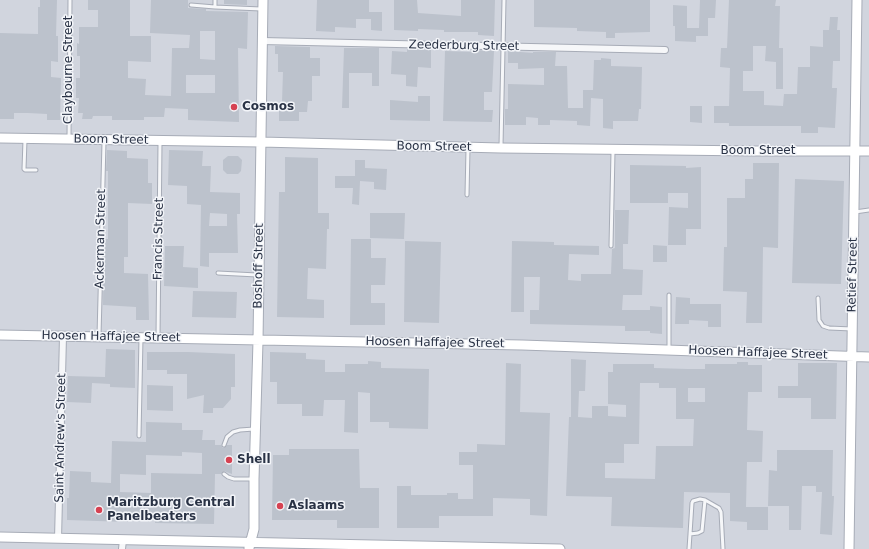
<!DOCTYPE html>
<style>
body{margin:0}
canvas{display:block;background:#e3e6ec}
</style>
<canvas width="869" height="549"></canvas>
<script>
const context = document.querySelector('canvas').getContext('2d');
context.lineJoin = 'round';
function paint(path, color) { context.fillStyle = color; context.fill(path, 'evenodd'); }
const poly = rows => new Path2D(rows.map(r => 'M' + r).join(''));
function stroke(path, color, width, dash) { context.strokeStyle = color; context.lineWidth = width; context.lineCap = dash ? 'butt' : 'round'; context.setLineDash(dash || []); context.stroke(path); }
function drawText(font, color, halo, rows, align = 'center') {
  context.font = font + ' "DejaVu Sans",sans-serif'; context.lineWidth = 3; context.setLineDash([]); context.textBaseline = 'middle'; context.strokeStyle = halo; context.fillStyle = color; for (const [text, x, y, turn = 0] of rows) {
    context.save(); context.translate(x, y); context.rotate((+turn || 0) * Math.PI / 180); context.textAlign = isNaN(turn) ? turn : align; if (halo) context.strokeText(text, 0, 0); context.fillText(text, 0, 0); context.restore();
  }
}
paint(poly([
 [0,0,869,0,869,549,0,549]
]), '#d1d5de');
paint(poly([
 [40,0,57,0,56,36,58,36,58,62,51,61,51,77,61,78,60,120,47,120,47,114,28,113,14,113,14,119,0,119,0,33,38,34,38,7,40,7],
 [88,0,130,0,130,36,151,36,151,62,128,61,128,78,146,79,145,95,171,96,172,48,189,48,190,35,150,33,151,0,188,0,188,8,206,9,206,11,248,12,247,49,238,48,239,122,188,120,188,109,165,108,164,117,144,117,144,120,112,120,112,116,93,116,92,119,82,119,83,113,78,113,79,98,76,98,76,78,80,78,80,56,77,56,77,43,79,44,79,27,98,27,98,10,88,10],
 [200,31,215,31,215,60,200,59],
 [186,75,215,75,215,93,186,93],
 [224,0,247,0,247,5,224,4],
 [317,0,369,0,369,12,382,12,382,31,371,30,371,19,356,19,356,28,335,27,335,32,316,31],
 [394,0,417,0,418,13,461,16,461,0,495,0,494,36,478,35,478,32,444,32,444,30,418,29,418,31,394,30],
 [534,0,650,0,650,32,615,33,615,38,606,38,606,32,577,31,577,28,534,27],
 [700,0,716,0,715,18,708,18,708,36,696,36,696,42,675,41,675,26,673,26,673,5,687,6,687,28,699,28],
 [729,0,776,0,775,6,780,6,779,48,783,48,783,89,776,89,776,62,765,61,766,46,753,46,753,71,743,71,743,91,764,91,764,105,783,106,784,94,797,94,798,67,810,67,810,46,823,47,823,30,829,30,830,17,838,17,837,30,840,30,840,61,833,61,832,88,837,88,835,128,818,127,818,133,801,133,801,126,729,126,729,123,714,123,714,106,729,106,730,68,720,67,721,48,727,48],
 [275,46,310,47,310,58,320,58,320,76,312,76,312,101,308,101,307,112,299,112,299,121,279,121,279,102,282,102,283,72,278,72,278,54,275,54],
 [344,48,379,48,379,86,372,86,372,73,349,73,349,108,342,108],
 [407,49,431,50,431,68,418,67,417,87,406,86,406,75,391,74,392,51,407,52],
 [474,50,494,51,492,92,484,92,484,110,493,110,492,122,443,121,445,51,474,52],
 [508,51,533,53,533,52,556,52,555,66,567,66,568,108,583,108,583,90,593,90,594,60,601,60,601,58,611,59,611,66,642,67,641,109,639,109,638,121,613,121,613,129,603,128,603,99,591,98,590,126,577,125,577,121,550,120,550,125,538,125,538,118,526,117,526,125,505,125,505,109,508,109,508,84,544,85,544,68,518,69,518,63,508,63],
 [418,96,430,96,430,121,390,120,390,100,418,102],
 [690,106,702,106,702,123,690,122],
 [107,150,127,151,127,158,148,159,148,183,152,183,152,204,128,203,128,257,124,257,124,273,148,274,149,320,136,320,136,307,103,305,104,239,108,239,108,171,106,171],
 [169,150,203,151,202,166,211,166,210,192,240,193,240,214,237,214,238,253,209,253,209,267,200,266,201,205,187,204,187,186,168,185],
 [210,213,227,214,227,226,209,226],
 [228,156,238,156,242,160,241,171,238,174,227,174,223,170,223,160],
 [285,157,318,158,318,213,329,213,329,229,327,229,326,269,308,268,307,299,324,300,324,318,277,317,279,192,285,192],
 [355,160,365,160,365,168,387,169,386,190,374,189,374,182,360,181,359,205,352,204,353,188,335,188,335,176,355,176],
 [753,163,779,163,778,248,763,247,762,323,746,323,747,292,723,291,724,247,727,247,727,198,745,198,745,179,753,179],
 [630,165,686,166,686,168,701,167,701,229,686,229,686,245,668,245,669,207,688,208,688,193,668,193,668,203,630,203],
 [795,179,844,181,841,284,792,283],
 [615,210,629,210,628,244,623,244,623,269,643,270,642,295,623,295,622,310,650,310,650,306,662,307,662,334,650,333,650,331,625,331,625,326,530,324,530,310,539,310,540,277,524,277,524,312,511,312,512,241,554,242,554,245,599,246,599,255,569,254,568,280,581,281,581,274,611,274,612,249,615,248],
 [370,213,405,213,404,239,370,238],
 [351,239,371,239,371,258,386,258,385,285,371,285,371,303,385,303,385,325,350,325],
 [405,241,441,242,439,323,404,322],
 [653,245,667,246,667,262,653,262],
 [165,246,184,246,183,267,198,268,198,288,164,286],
 [193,291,237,292,236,318,192,317],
 [676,297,690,298,690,304,721,304,721,327,708,327,708,321,689,320,689,324,675,324],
 [106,349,135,350,135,388,110,387,110,384,92,383,91,403,67,402,68,376,105,377],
 [147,352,188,352,235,354,235,387,231,387,231,399,223,408,213,408,213,413,203,413,204,395,187,399,187,374,167,374,167,370,147,370],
 [270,352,306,353,306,359,325,360,325,372,345,372,345,364,368,364,368,361,381,362,381,368,429,369,428,429,389,428,389,422,370,422,370,393,358,392,358,433,344,432,345,400,324,400,323,416,302,416,302,404,277,404,277,382,270,382],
 [571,359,586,360,585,391,579,391,578,417,592,418,592,406,608,406,608,416,626,417,626,405,608,404,608,372,613,372,613,364,654,364,654,368,688,369,705,369,705,364,737,364,737,362,748,362,748,365,762,365,762,392,748,392,747,430,763,431,762,462,747,462,746,507,768,507,768,530,747,530,747,522,730,521,730,493,684,492,683,528,611,526,612,497,566,496,569,417,571,417],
 [640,383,659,383,659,388,676,388,676,419,694,419,693,446,656,446,655,479,605,478,605,463,624,463,624,444,639,444],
 [688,388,705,388,705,402,688,402],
 [506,363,521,364,520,412,550,413,547,516,530,515,530,499,493,498,493,516,439,516,439,528,397,528,397,486,411,486,411,495,447,495,447,493,458,493,458,499,473,499,473,465,459,465,459,452,477,452,477,444,505,445],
 [798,363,837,363,836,419,811,419,811,398,778,398,778,386,798,386],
 [147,385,173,386,173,411,147,410],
 [146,422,182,423,182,430,203,430,202,440,215,440,215,445,221,445,223,448,227,445,232,445,232,474,224,471,221,474,215,474,214,524,155,523,155,514,142,514,142,520,128,520,128,522,67,520,67,498,69,498,70,471,91,472,91,482,111,483,112,441,146,442],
 [182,452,202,453,202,474,151,473,151,493,120,492,120,474,146,475,146,455,182,456],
 [289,449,359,449,360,488,379,488,379,528,337,528,337,520,272,520,273,455,289,455],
 [777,450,833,450,832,496,834,496,832,535,820,534,822,492,816,492,816,486,802,486,801,530,789,530,789,506,768,506,769,470,777,471]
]), '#bcc2cc');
const lane = poly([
 [215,0,215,7,261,9],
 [191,5,215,7],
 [69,138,70,0],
 [25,140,24,169,25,170,36,170],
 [501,146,504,0],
 [467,195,468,149],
 [855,212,869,210],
 [611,246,613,152],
 [218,273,257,275],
 [818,298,819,320,823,326,829,328,852,329],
 [99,336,104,142],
 [158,337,160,143],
 [669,348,669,295],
 [139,436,141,338],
 [224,445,227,437,233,432,240,430,254,429],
 [224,474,228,477,234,479,253,479],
 [690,534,692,503,693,501,700,499,705,500],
 [689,549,690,534,698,533,702,531,705,500,719,508,721,512,723,549]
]);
const street = poly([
 [262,41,665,50],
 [58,539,63,336],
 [122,549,123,540]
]);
const secondary = poly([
 [0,138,261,142,501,148,754,151,869,151],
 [0,335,522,345,869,357],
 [0,537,560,549],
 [249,548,254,529,254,479,258,341,263,0],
 [849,549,857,0]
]);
stroke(lane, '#a7acb7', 5);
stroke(street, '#a7acb7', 8);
stroke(secondary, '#a7acb7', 11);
stroke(lane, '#f6f7f9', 3);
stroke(street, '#f6f7f9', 6);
stroke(secondary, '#fff', 9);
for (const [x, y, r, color] of [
 [234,107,4,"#d64252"],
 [229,460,4,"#d64252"],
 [280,506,4,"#d64252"],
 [99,510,4,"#d64252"]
]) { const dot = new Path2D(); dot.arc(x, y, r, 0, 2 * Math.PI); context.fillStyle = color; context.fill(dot); stroke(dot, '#f3f5f9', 1.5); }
drawText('12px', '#293245', '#f3f5f9', [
 ["Zeederburg Street",464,46,1],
 ["Claybourne Street",69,70,-90],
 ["Boom Street",111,140,1],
 ["Boom Street",434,147,1],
 ["Boom Street",758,151],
 ["Ackerman Street",101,239,-89],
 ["Francis Street",159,239,-89],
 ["Boshoff Street",259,266,-89],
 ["Retief Street",853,275,-89],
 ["Hoosen Haffajee Street",111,337,1],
 ["Hoosen Haffajee Street",435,343,1],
 ["Hoosen Haffajee Street",758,353,2],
 ["Saint Andrew's Street",61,438,-89]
]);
drawText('bold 12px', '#293245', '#f3f5f9', [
 ["Cosmos",242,107],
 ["Shell",237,460],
 ["Maritzburg Central",107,503],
 ["Panelbeaters",107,517],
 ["Aslaams",288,506]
], 'left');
</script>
